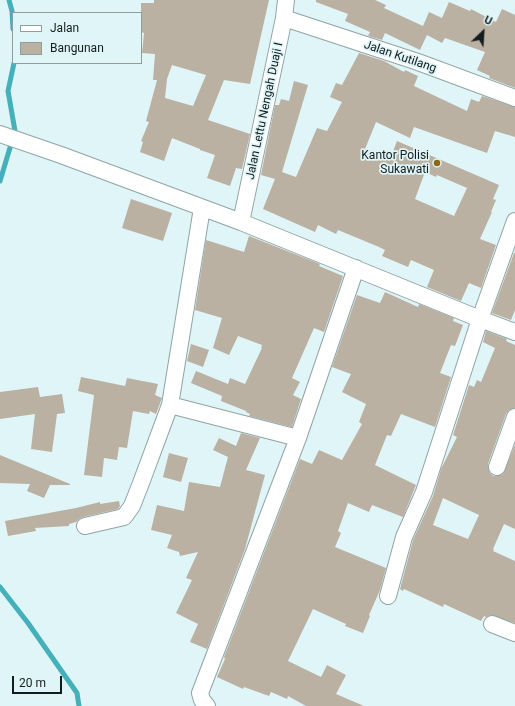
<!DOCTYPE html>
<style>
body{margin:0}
#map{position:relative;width:515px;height:706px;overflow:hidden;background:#e0f5f7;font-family:Roboto,sans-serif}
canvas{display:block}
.legend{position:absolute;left:12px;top:12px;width:130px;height:52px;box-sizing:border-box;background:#e0f5f7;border:1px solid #8e9e9f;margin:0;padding:5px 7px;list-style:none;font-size:12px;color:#141c1c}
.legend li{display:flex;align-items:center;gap:8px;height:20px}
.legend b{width:20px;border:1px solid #8e9e9f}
.north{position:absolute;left:463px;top:12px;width:40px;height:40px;-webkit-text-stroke:3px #e0f5f7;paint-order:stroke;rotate:25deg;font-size:11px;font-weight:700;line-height:16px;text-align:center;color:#141c1c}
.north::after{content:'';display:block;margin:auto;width:14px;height:18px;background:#141c1c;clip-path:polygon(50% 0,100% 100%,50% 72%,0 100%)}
.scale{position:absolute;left:12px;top:676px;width:50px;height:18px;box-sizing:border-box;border:2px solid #141c1c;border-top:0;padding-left:5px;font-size:12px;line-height:14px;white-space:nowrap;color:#141c1c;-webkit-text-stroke:3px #e0f5f7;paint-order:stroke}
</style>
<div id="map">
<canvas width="515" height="706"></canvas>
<ul class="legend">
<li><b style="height:5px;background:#fff"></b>Jalan</li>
<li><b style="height:11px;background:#bab1a3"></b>Bangunan</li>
</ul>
<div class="north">U</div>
<div class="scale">20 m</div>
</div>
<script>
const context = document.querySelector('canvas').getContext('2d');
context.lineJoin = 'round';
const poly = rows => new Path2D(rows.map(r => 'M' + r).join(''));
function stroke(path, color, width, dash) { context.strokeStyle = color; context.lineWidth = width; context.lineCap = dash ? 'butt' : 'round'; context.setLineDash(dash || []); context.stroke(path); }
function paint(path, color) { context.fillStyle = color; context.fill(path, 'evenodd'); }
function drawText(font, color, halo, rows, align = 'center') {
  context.font = font + ' Roboto,sans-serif'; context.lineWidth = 3.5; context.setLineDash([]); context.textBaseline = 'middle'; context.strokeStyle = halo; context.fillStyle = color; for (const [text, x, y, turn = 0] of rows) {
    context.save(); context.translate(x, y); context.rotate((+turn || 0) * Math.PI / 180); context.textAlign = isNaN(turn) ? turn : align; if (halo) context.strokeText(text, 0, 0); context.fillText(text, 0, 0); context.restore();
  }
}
stroke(poly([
 [9,0,12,11,13,29],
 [0,181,15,131,8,91,14,63],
 [0,587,28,623,77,693,79,706]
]), '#44b0b9', 5);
paint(poly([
 [154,0,269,0,250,84,224,80,208,120,250,134,242,169,236,168,230,186,207,178,215,155,200,150,200,149,172,138,164,161,140,152,143,142,141,141,149,122,146,121,157,80,153,80,155,54,142,53,144,33,141,32,141,3,154,3],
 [172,65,206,75,193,106,165,98,167,79],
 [316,0,375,0,386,5,384,8,423,26,429,12,442,18,449,2,470,11,471,9,496,22,502,9,515,15,515,88,489,78,490,76,477,70,485,52,445,38,442,43,427,35,420,50,385,33,382,40,368,36,370,32,345,21,348,14,316,2],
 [359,53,384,61,404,72,405,70,418,76,414,86,467,111,471,99,479,102,482,96,515,107,515,137,495,131,487,153,414,127,410,138,376,122,365,149,390,159,397,141,499,185,493,199,496,200,491,212,492,212,480,239,496,245,481,288,469,283,461,301,427,287,434,270,411,260,408,267,382,256,385,250,379,247,338,230,336,234,318,225,315,232,263,209,275,179,261,175,275,105,279,105,281,99,289,101,294,81,308,85,282,172,296,177,317,128,327,131,342,102,330,97,336,83,342,85],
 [425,172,436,177,437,175,467,188,454,216,415,199],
 [131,199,172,213,163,241,122,228],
 [249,236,320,264,319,266,343,276,324,332,314,328,292,378,300,382,293,395,301,399,292,427,249,416,250,414,246,412,246,411,221,401,222,396,191,383,196,371,228,384,230,378,245,384,262,348,261,348,262,345,238,336,229,355,213,348,222,318,195,310,206,240,244,252],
 [514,253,515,253,515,310,511,320,492,313],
 [385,292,418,307,419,304,454,318,453,321,463,325,455,346,451,345,440,373,451,377,435,427,401,414,391,436,387,435,375,465,416,485,403,517,372,505,369,512,348,503,338,531,341,533,335,547,386,568,380,590,369,615,370,616,363,633,345,626,346,624,313,609,288,661,321,677,327,665,346,675,336,694,364,706,306,706,288,696,287,699,271,692,269,696,244,687,243,689,217,677,225,659,224,657,300,459,312,464,319,450,342,460,362,424,359,422,366,404,342,392,351,374,332,367,357,295,380,303],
 [486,331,507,339,506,341,515,345,515,408,509,410,506,414,488,464,488,468,490,473,493,476,498,476,503,474,515,445,515,529,504,524,493,549,494,549,493,551,515,561,515,623,491,615,486,617,484,616,481,621,444,604,443,607,404,589,403,591,400,589,413,540,433,496,441,469,457,437,453,435,469,385,474,387,477,380,481,382,495,348,483,342],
 [443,498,479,515,468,539,433,525],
 [191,344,209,350,203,367,187,361],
 [81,377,125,386,127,378,158,384,155,395,162,398,156,414,150,411,149,414,133,411,127,448,119,447,117,460,104,458,102,477,84,475,94,395,78,391],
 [38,387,40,397,62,394,65,413,57,414,52,452,31,449,35,414,0,419,0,392],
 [241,433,260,438,246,470,265,475,245,549,207,649,190,642,198,624,176,613,192,580,186,578,198,552,180,556,179,552,167,548,172,535,151,530,157,505,184,511,189,482,220,487,228,457,213,450,219,438,236,446],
 [169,453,188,458,181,482,163,477],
 [0,455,70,484,70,485,50,485,44,498,27,491,30,484,0,483],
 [119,501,120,506,118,509,83,517,79,519,76,522,69,524,69,526,35,528,36,531,8,536,5,521,76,508,100,502,100,504]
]), '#bab1a3');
const minor = poly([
 [284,18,418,62,515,98],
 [0,134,61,155,241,222,480,319,515,332],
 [241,222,284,18,286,0],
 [170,405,298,438],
 [497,467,515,417],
 [85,526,124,517,132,506,141,483,170,405,202,208],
 [388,596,404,537,424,492,480,319,515,221],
 [492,624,515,633],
 [207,706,202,700,200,693,298,438,356,268]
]);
stroke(minor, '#90a4a5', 18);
stroke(minor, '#fff', 16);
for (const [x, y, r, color] of [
 [437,163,4,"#91660f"]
]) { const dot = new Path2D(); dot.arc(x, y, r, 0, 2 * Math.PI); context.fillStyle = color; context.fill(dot); stroke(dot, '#e0f5f7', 1.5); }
drawText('12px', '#141c1c', '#e0f5f7', [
 ["Jalan Kutilang",400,57,19],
 ["Jalan Lettu Nengah Duaji I",265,111,-78]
]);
drawText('12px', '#141c1c', '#e0f5f7', [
 ["Kantor Polisi",429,156],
 ["Sukawati",429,170]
], 'right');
</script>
